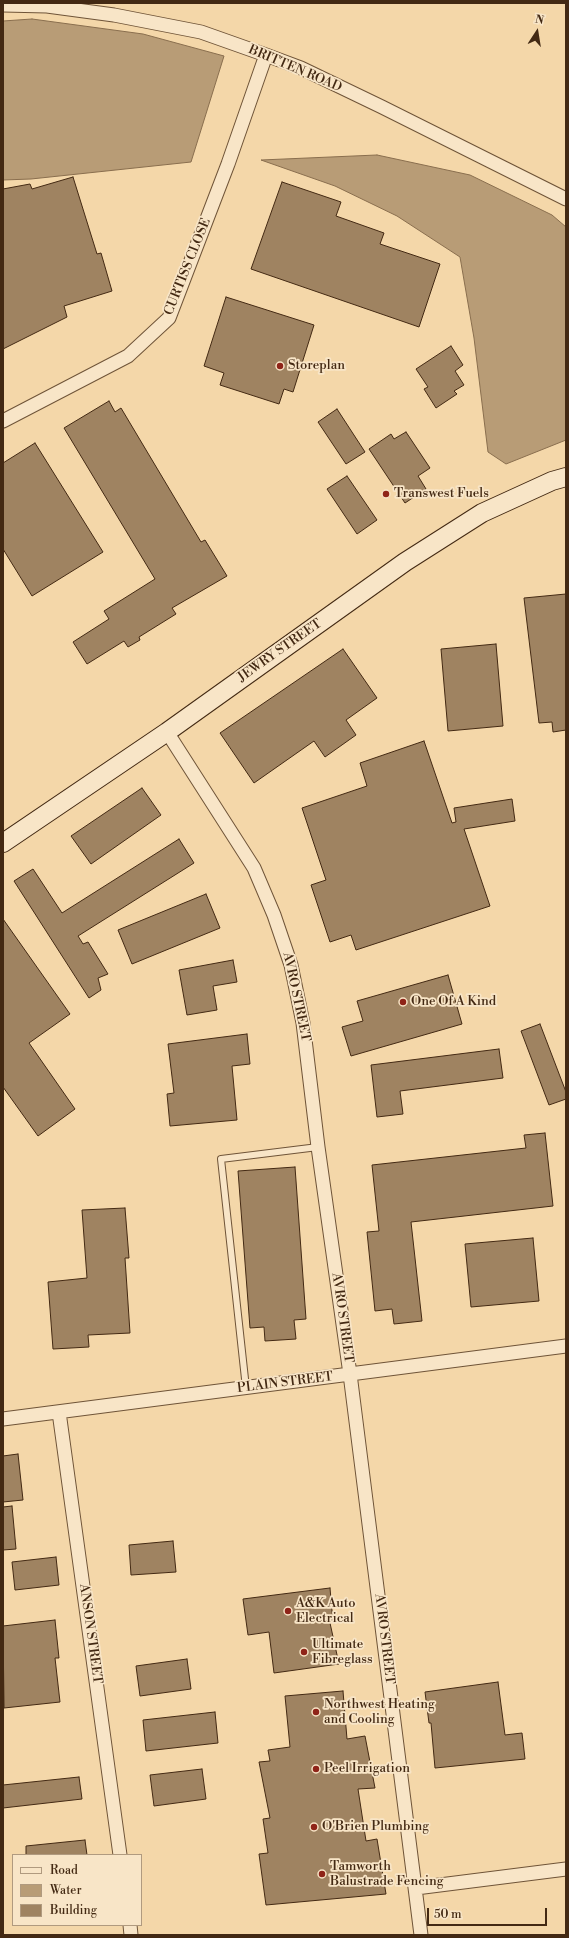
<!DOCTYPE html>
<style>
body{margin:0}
#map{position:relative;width:569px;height:1938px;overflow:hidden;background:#f4d7a9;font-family:"Libre Bodoni",serif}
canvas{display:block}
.frame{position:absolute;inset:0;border:4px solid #432913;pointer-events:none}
.legend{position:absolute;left:12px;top:1854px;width:130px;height:72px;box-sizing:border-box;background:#f8e5c7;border:1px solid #b09a7f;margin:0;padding:5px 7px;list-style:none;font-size:12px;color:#432913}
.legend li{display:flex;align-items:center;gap:8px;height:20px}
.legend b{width:20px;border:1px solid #b09a7f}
.north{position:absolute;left:517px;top:12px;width:40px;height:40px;-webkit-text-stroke:3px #f8e5c7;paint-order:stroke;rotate:12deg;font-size:11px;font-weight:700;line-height:16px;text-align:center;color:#432913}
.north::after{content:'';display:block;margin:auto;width:14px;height:18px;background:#432913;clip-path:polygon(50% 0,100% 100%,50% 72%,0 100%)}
.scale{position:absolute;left:427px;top:1908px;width:120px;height:18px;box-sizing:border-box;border:2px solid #432913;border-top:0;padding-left:5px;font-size:12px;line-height:14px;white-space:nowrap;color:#432913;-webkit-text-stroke:3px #f8e5c7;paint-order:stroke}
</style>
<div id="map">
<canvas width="569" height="1938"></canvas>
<div class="frame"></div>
<ul class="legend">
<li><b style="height:5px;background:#f8e5c7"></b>Road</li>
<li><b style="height:11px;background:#b89c76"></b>Water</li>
<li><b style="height:11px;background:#9f8361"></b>Building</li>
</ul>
<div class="north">N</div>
<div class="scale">50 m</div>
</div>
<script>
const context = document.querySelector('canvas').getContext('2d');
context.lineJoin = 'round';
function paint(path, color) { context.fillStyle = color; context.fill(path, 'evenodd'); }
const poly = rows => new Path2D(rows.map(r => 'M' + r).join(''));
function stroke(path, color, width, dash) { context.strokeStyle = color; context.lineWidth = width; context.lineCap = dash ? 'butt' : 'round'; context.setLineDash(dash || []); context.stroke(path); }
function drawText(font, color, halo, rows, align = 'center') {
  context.font = font + ' "Libre Bodoni",serif'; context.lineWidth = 3.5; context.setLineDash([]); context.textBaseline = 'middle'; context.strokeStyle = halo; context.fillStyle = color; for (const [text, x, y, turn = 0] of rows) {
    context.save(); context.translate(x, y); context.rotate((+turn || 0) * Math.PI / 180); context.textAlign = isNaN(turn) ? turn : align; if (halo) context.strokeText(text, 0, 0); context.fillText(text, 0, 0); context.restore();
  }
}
const water = poly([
 [32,19,143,34,224,56,191,162,31,179,3,180,3,21,32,19],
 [377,155,470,175,552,215,566,227,566,440,506,464,488,452,474,338,460,257,397,216,335,186,261,160,377,155]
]);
paint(water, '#b89c76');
stroke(water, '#896e4e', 1);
const building = poly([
 [73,177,97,254,101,253,112,291,64,306,67,317,3,349,3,189,30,184,32,189,73,177],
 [282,182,341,202,336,216,384,233,380,244,440,264,419,327,251,269,282,182],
 [226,297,314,325,293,392,284,389,279,404,220,385,224,373,204,366,226,297],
 [451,346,463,365,455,371,464,385,454,391,457,394,436,408,424,389,428,387,416,369,451,346],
 [109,401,115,412,121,408,201,542,205,540,227,576,172,608,176,614,139,637,140,640,128,647,124,641,87,664,73,642,109,619,104,611,155,579,64,428,109,401],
 [337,409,365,452,346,464,318,422,337,409],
 [406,432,430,468,418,476,426,489,405,503,369,449,391,434,394,439,406,432],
 [35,443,103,552,32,596,3,549,3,463,35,443],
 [347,476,377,520,357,534,327,489,347,476],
 [566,594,566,730,553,732,552,722,539,723,524,598,566,594],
 [496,644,503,726,448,731,441,649,496,644],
 [343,649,377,698,346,720,356,735,325,757,314,741,254,783,220,733,343,649],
 [424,741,452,823,456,822,454,808,512,799,515,821,464,829,490,906,356,950,351,935,330,942,311,885,326,880,302,808,367,786,360,763,424,741],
 [142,788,161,815,91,864,71,836,142,788],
 [179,839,194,863,78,936,83,944,88,942,108,974,98,978,101,990,89,998,14,881,33,869,62,913,179,839],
 [206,894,220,928,132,964,118,930,206,894],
 [3,919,70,1014,29,1043,75,1109,38,1136,3,1087,3,919],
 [233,960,237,982,213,986,217,1010,187,1015,179,970,233,960],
 [448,975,462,1024,351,1056,342,1027,363,1021,357,1001,448,975],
 [540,1024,566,1092,566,1099,549,1105,521,1031,540,1024],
 [247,1034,250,1064,232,1066,237,1120,170,1126,167,1094,174,1093,168,1044,247,1034],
 [499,1049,503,1078,400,1091,403,1114,377,1117,371,1065,499,1049],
 [545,1133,553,1206,411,1222,422,1321,394,1324,392,1309,375,1311,367,1232,379,1231,372,1165,526,1148,524,1135,545,1133],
 [295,1167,306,1319,294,1320,296,1339,265,1341,264,1327,250,1328,238,1171,295,1167],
 [125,1208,129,1258,125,1258,130,1333,88,1335,89,1347,53,1349,48,1282,87,1278,82,1210,125,1208],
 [533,1238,539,1301,471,1307,465,1244,533,1238],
 [18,1454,23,1500,3,1502,3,1456,18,1454],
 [12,1506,16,1549,3,1550,3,1507,12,1506],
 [173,1541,176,1572,131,1575,129,1545,173,1541],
 [56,1557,59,1585,15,1590,12,1562,56,1557],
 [330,1588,333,1622,330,1623,339,1664,274,1673,269,1632,248,1635,243,1599,330,1588],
 [55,1620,59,1658,55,1658,60,1702,4,1708,3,1626,55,1620],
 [187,1659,191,1689,140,1696,136,1666,187,1659],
 [498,1682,505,1735,522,1733,525,1759,435,1768,431,1723,429,1723,425,1692,498,1682],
 [343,1691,347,1739,365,1736,375,1788,358,1789,366,1841,377,1839,386,1894,266,1905,259,1854,268,1853,263,1819,270,1818,259,1762,270,1761,268,1750,290,1747,285,1696,343,1691],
 [215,1712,218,1743,146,1751,143,1720,215,1712],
 [202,1769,206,1799,154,1806,150,1775,202,1769],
 [79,1777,82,1799,3,1808,3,1785,79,1777],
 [85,1840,87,1855,26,1855,26,1846,85,1840]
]);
paint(building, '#9f8361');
stroke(building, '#432913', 1);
const service = poly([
 [246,1388,221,1159,318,1147]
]);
const minor = poly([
 [3,5,47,6,114,15,201,32,266,55,301,68,382,107,566,199],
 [3,421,128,356,169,318,228,164,266,55],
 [167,732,254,868,274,915,291,965,303,1023,318,1147,350,1374,421,1935],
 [59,1412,120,1855],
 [3,1419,566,1346],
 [416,1888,566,1869],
 [130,1925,131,1935]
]);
const secondary = poly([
 [3,843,167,732,405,562,482,513,552,481,566,477]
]);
stroke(service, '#6f5438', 8);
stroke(minor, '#6f5438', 15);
stroke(secondary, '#432913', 20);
stroke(service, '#f8e5c7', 6);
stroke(minor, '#f8e5c7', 13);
stroke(secondary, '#f8e5c7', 18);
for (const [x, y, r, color] of [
 [280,366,4,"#8f2418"],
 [386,494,4,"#8f2418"],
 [403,1002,4,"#8f2418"],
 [288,1611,4,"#8f2418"],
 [304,1652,4,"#8f2418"],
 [316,1712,4,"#8f2418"],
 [316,1769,4,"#8f2418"],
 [314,1827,4,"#8f2418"],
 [322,1874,4,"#8f2418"]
]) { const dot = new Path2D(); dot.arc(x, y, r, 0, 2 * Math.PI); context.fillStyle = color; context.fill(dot); stroke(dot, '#f8e5c7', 1.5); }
drawText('13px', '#432913', '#f8e5c7', [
 ["BRITTEN ROAD",295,69,23],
 ["CURTISS CLOSE",188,267,-68],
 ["JEWRY STREET",280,651,-35],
 ["AVRO STREET",296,997,78],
 ["AVRO STREET",342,1318,82],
 ["PLAIN STREET",285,1383,-7],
 ["ANSON STREET",90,1634,82],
 ["AVRO STREET",384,1639,83]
]);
drawText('13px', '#432913', '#f8e5c7', [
 ["Storeplan",288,366],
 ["Transwest Fuels",394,494],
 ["One Of A Kind",411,1002],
 ["A&K Auto",296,1604],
 ["Electrical",296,1619],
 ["Ultimate",312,1645],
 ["Fibreglass",312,1660],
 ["Northwest Heating",324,1705],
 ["and Cooling",324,1720],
 ["Peel Irrigation",324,1769],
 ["O'Brien Plumbing",322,1827],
 ["Tamworth",330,1867],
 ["Balustrade Fencing",330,1882]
], 'left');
</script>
